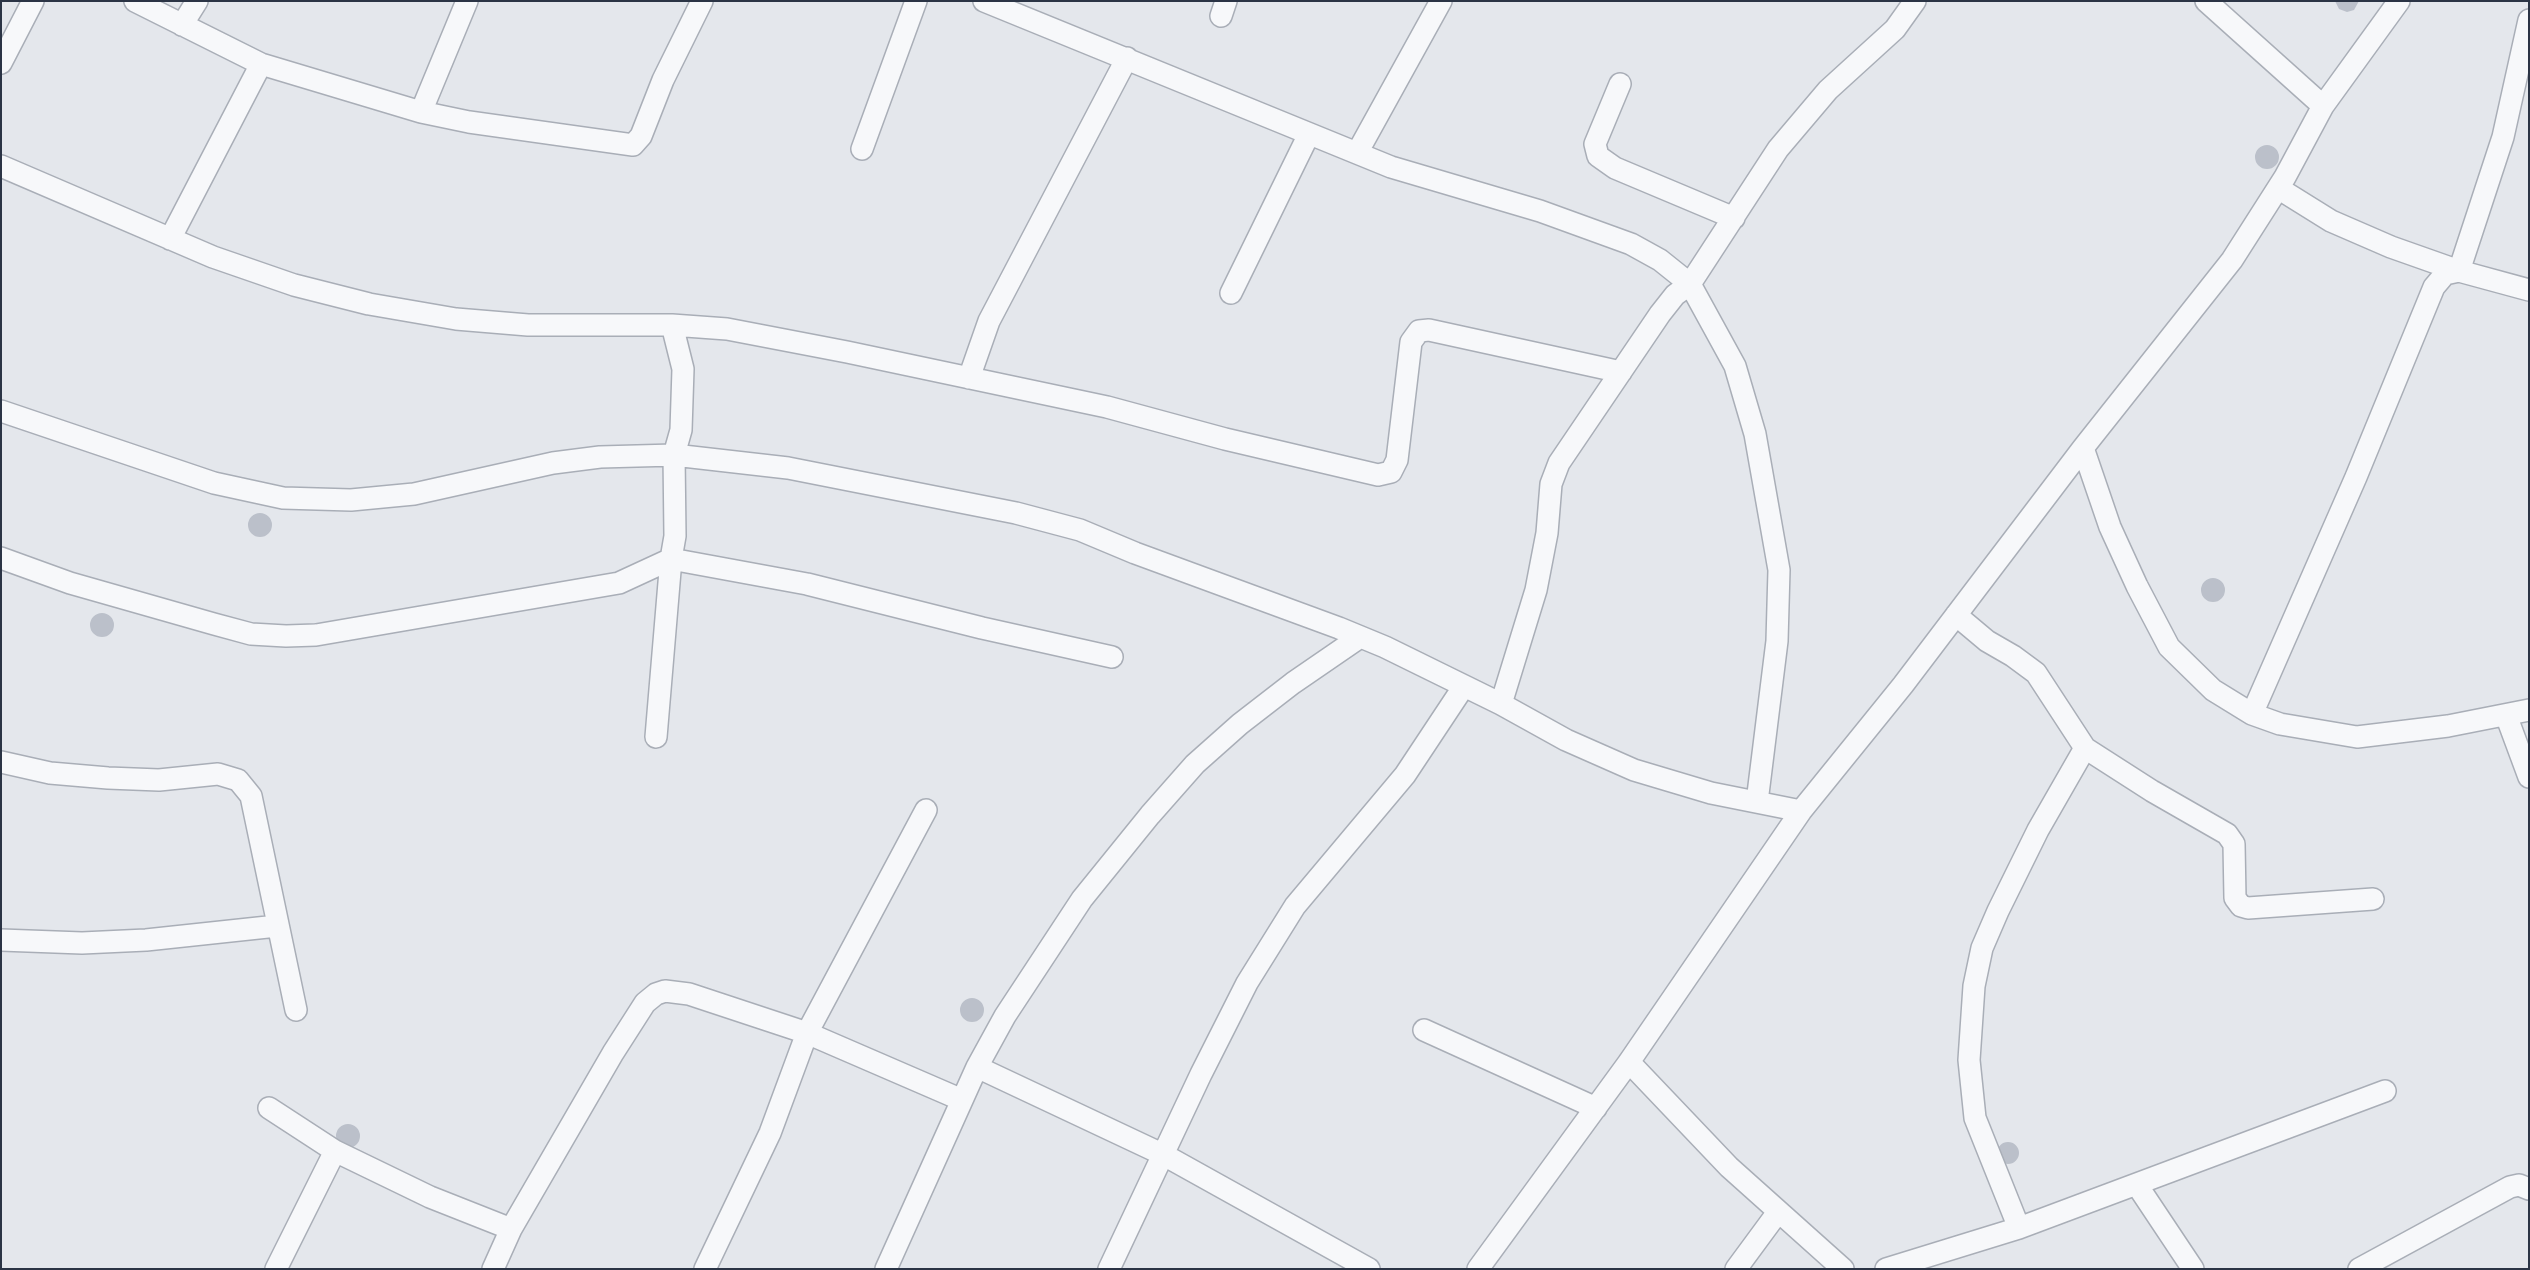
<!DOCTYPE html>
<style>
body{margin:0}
#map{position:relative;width:2530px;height:1270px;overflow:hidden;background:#e4e7ec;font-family:Arial,sans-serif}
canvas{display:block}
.frame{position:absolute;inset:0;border:2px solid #2b3445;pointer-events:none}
</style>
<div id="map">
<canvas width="2530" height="1270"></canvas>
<div class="frame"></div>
</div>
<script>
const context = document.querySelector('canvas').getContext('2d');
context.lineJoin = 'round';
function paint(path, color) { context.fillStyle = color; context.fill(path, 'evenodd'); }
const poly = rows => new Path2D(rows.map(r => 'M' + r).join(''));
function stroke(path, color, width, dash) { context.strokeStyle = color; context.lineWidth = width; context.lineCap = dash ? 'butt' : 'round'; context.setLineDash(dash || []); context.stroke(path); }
paint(poly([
 [2335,1,2359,1,2354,10,2347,12,2339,9],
 '2255 157a12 12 0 1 1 24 0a12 12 0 1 1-24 0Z',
 '248 525a12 12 0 1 1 24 0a12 12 0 1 1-24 0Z',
 '2201 590a12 12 0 1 1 24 0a12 12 0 1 1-24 0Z',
 '90 625a12 12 0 1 1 24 0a12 12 0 1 1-24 0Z',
 '960 1010a12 12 0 1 1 24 0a12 12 0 1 1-24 0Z',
 '336 1136a12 12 0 1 1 24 0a12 12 0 1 1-24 0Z',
 '1997 1153a11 11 0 1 1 22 0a11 11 0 1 1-22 0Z'
]), '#bbc0ca');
const minor = poly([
 [135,1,261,64,421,112,467,1],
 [984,1,1391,167,1540,211,1631,244,1660,260,1690,284,1735,366,1755,434,1779,570,1777,641,1757,802],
 [2206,1,2323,106],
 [1221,16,1226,1],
 [182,25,197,1],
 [1,63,33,1],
 [1620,84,1595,144,1598,156,1615,168,1734,218],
 [421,112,469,122,633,145,641,136,663,80,702,1],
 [862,149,916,1],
 [1357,153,1441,1],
 [1,166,213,257,294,285,369,304,456,319,528,325,672,325,727,329,847,352,1107,407,1225,439,1378,475,1391,472,1397,460,1411,342,1419,331,1429,330,1621,372],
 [2278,188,2331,221,2391,247,2459,271,2529,290],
 [170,239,261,64],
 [1231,293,1309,134],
 [969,378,989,321,1127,58],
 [1,411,214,483,283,498,351,500,414,494,553,463,600,457,674,455,788,468,1016,513,1080,530,1135,553,1339,628,1385,647,1501,704,1566,740,1634,770,1711,793,1801,811],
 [2083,448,2110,527,2137,586,2169,647,2213,690,2252,714,2280,724,2357,737,2448,726,2529,710],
 [1,558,70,583,214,624,251,634,286,636,316,635,619,583,671,559,675,536,674,455,681,430,683,369,672,325],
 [1956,615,1987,641,2013,656,2036,673,2085,748,2152,791,2227,834,2234,844,2235,898,2241,906,2248,908,2373,899],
 [1501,704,1536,590,1547,533,1551,484,1559,463,1660,314,1675,295,1690,284,1778,149,1828,90,1895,29,1915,1],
 [2252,714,2356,477,2434,287,2445,274,2459,271,2503,137,2529,20],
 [2506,715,2529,777],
 [656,737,671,559,807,584,982,628,1112,657],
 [1,762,50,773,108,778,159,780,218,774,238,780,251,796,296,1010],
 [1,940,82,943,146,940,277,926],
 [1424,1030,1596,1108],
 [1629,1062,1729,1167,1843,1269],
 [977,1067,1164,1155,1369,1269],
 [269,1108,335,1151,430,1197,511,1229],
 [2137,1185,2193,1269],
 [2019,1228,1975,1118,1969,1060,1974,986,1982,948,1998,911,2038,830,2085,748],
 [276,1269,335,1151],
 [493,1269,511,1229,613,1053,645,1003,656,994,665,991,689,994,807,1033,962,1100],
 [705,1269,770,1133,807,1033,926,810],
 [886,1269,977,1067,1005,1016,1082,899,1150,815,1195,764,1240,724,1293,683,1360,637],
 [1109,1269,1201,1074,1247,983,1295,906,1405,775,1464,686],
 [1478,1269,1629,1062,1801,811,1903,685,2083,448,2232,260,2285,177,2323,106,2399,1],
 [1736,1269,1778,1212],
 [1886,1269,2019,1228,2385,1091],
 [2359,1269,2510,1187,2519,1185,2529,1189]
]);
stroke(minor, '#a9aeb7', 24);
stroke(minor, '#f7f8fa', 21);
</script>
